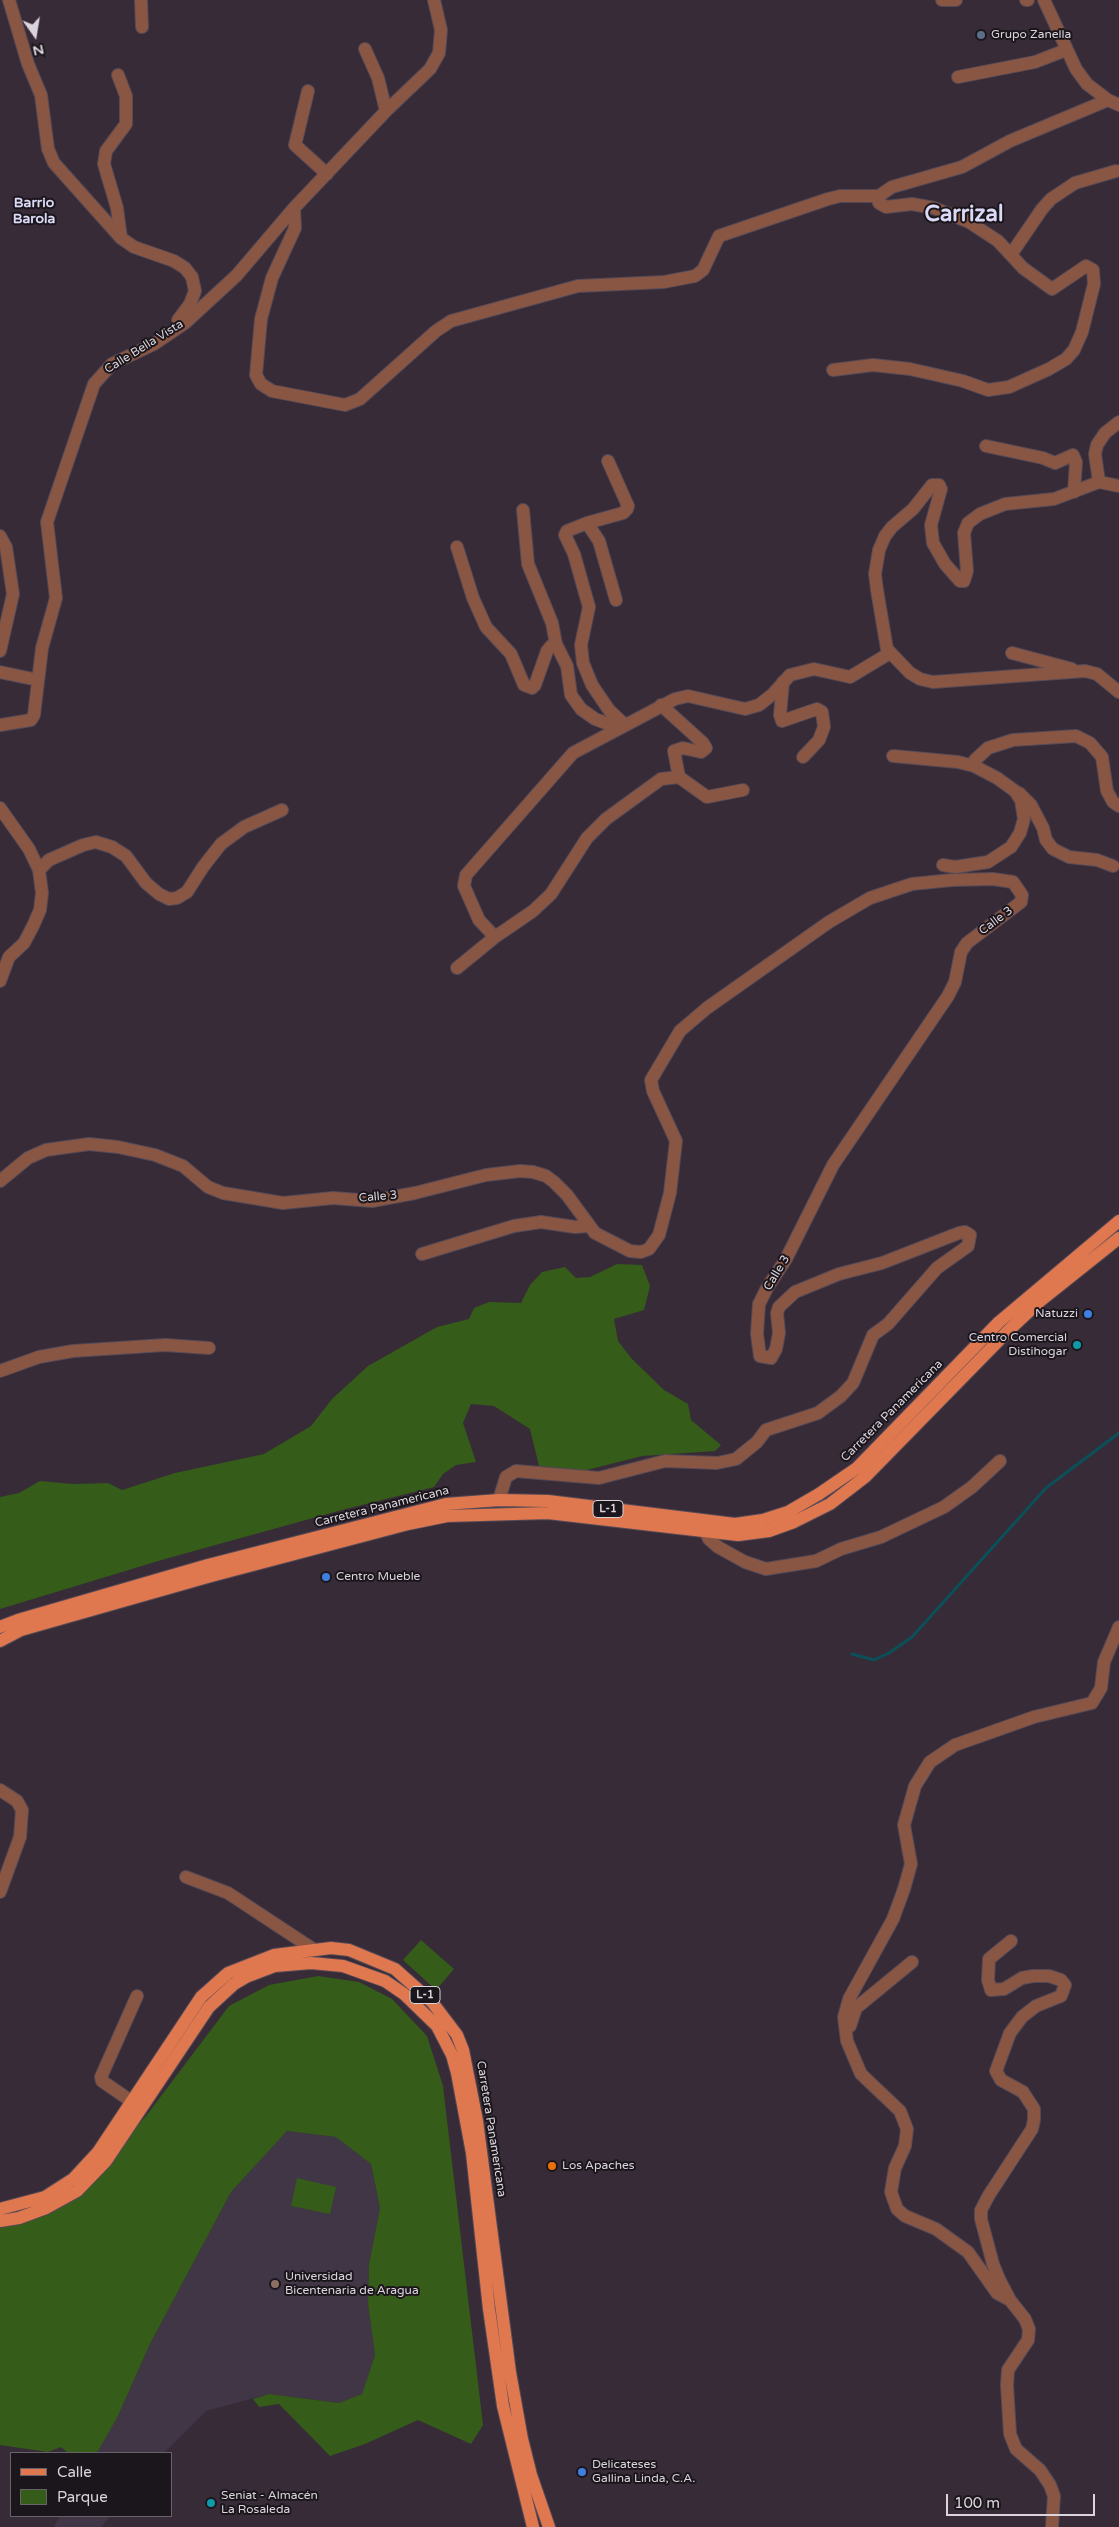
<!DOCTYPE html>
<meta charset="utf-8">
<style>
body{margin:0}
#map{position:relative;width:1119px;height:2527px;overflow:hidden;background:#372b38;font-family:"Varela Round",sans-serif}
canvas{display:block}
.legend{position:absolute;left:10px;top:2452px;width:162px;height:65px;box-sizing:border-box;background:#1b161c;border:1px solid #686269;margin:0;padding:6px 9px;list-style:none;font-size:15px;color:#dbd4dc}
.legend li{display:flex;align-items:center;gap:10px;height:25px}
.legend b{width:25px;border:1px solid #686269}
.north{position:absolute;left:10px;top:10px;width:50px;height:50px;-webkit-text-stroke:4px #1b161c;paint-order:stroke;rotate:167deg;font-size:14px;font-weight:700;line-height:20px;text-align:center;color:#dbd4dc}
.north::after{content:'';display:block;margin:auto;width:18px;height:22px;background:#dbd4dc;clip-path:polygon(50% 0,100% 100%,50% 72%,0 100%)}
.scale{position:absolute;left:946px;top:2494px;width:149px;height:22px;box-sizing:border-box;border:2px solid #dbd4dc;border-top:0;padding-left:6px;font-size:15px;line-height:18px;white-space:nowrap;color:#dbd4dc;-webkit-text-stroke:4px #1b161c;paint-order:stroke}
</style>
<div id="map">
<canvas width="1119" height="2527"></canvas>
<ul class="legend">
<li><b style="height:6px;background:#df774f"></b>Calle</li>
<li><b style="height:14px;background:#355c19"></b>Parque</li>
</ul>
<div class="north">N</div>
<div class="scale">100 m</div>
</div>
<script>
const context = document.querySelector('canvas').getContext('2d');
context.lineJoin = 'round';
function paint(path, color) { context.fillStyle = color; context.fill(path, 'evenodd'); }
const poly = rows => new Path2D(rows.map(r => 'M' + r).join(''));
function stroke(path, color, width, dash) { context.strokeStyle = color; context.lineWidth = width; context.lineCap = dash ? 'butt' : 'round'; context.setLineDash(dash || []); context.stroke(path); }
function drawText(font, color, halo, rows, align = 'center') {
  context.font = font + ' "Varela Round",sans-serif'; context.lineWidth = 4; context.setLineDash([]); context.textBaseline = 'middle'; context.strokeStyle = halo; context.fillStyle = color; for (const [text, x, y, turn = 0] of rows) {
    context.save(); context.translate(x, y); context.rotate((+turn || 0) * Math.PI / 180); context.textAlign = isNaN(turn) ? turn : align; if (halo) context.strokeText(text, 0, 0); context.fillText(text, 0, 0); context.restore();
  }
}
paint(poly([
 [287,2131,336,2137,371,2164,380,2208,369,2264,368,2304,375,2355,362,2394,339,2403,269,2394,206,2411,164,2453,96,2453,117,2418,150,2344,231,2192],
 [60,2516,110,2516,101,2527,56,2527,54,2526]
]), '#403646');
paint(poly([
 [617,1264,642,1265,650,1286,644,1310,614,1319,618,1341,632,1359,664,1390,688,1404,691,1420,721,1445,715,1451,642,1456,583,1471,539,1466,530,1429,494,1406,471,1404,463,1423,476,1462,456,1465,443,1474,434,1487,342,1510,165,1559,0,1609,0,1497,19,1493,40,1481,72,1484,108,1483,122,1490,175,1473,264,1454,311,1426,332,1399,368,1366,437,1327,469,1319,474,1308,489,1302,521,1303,530,1285,542,1272,565,1267,576,1278,590,1277],
 [421,1940,454,1969,436,1990,403,1960],
 [318,1976,359,1982,392,1999,427,2036,443,2086,483,2425,471,2444,418,2420,365,2444,330,2456,279,2404,259,2407,253,2399,269,2394,339,2403,362,2394,375,2355,368,2304,369,2264,380,2208,371,2164,336,2137,287,2131,231,2192,150,2344,117,2418,98,2451,94,2453,68,2453,61,2447,48,2452,0,2445,0,2223,88,2180,146,2116,229,2006,269,1985],
 [297,2178,336,2187,330,2214,291,2206]
]), '#355c19');
stroke(poly([
 [852,1654,874,1660,889,1653,912,1637,1046,1488,1119,1433]
]), '#0b4f58', 3);
const minor = poly([
 [9,0,28,64,41,95,48,149,54,163,121,238,134,247,174,261,185,268,192,277,195,291,190,304,178,320],
 [141,0,142,27],
 [942,0,956,0],
 [1026,0,1028,0],
 [1044,0,1076,69,1087,84,1108,100,1119,105],
 [365,49,378,78,386,111],
 [118,75,126,96,126,124,106,151,104,164,117,208,121,238],
 [958,77,1035,62,1066,50],
 [308,91,295,145,327,174],
 [294,208,295,228,272,278,261,319,256,375,261,384,272,391,345,405,360,399,436,331,451,321,578,286,664,282,695,276,703,270,719,236,828,199,840,196,879,196],
 [1012,253,1042,209,1051,199,1075,183,1116,171],
 [833,370,873,365,910,369,963,381,988,390,1009,387,1049,369,1066,359,1074,350,1082,332,1094,284,1093,270,1086,266,1052,289,1023,268,998,241,969,222,934,208,912,204,886,207,879,203,878,200,879,196,892,187,962,167,1010,141,1108,100],
 [1119,422,1105,433,1097,445,1095,454,1099,482,1119,486],
 [986,446,1043,458,1055,463,1073,455,1076,462,1074,492],
 [608,461,628,506,627,509,623,513,587,523,567,531,565,535,574,554,589,607,581,645,583,663,592,685,609,710,625,725],
 [1099,482,1054,499,1005,504,980,514,968,523,964,533,967,571,964,581,960,581,945,564,933,543,931,525,941,489,939,485,932,485,913,509,892,527,885,536,879,550,875,574,877,590,887,649,910,673,920,679,933,682,1085,671,1097,674,1119,692],
 [523,510,528,564,552,623,556,644],
 [587,523,599,541,616,600],
 [0,536,6,547,13,594,0,651],
 [457,547,473,598,486,627,511,654,524,685,532,688,535,685,547,651,551,646,556,644,567,666,571,695,581,709,595,719,614,726,623,723],
 [1012,653,1072,669],
 [0,672,38,680],
 [783,682,780,715,782,721,817,709,822,712,824,727,819,740,803,757],
 [661,705,703,743,706,748,701,752,683,748,674,751,679,777],
 [0,725,31,720,34,715,42,648,56,598,47,522,94,384,112,364,154,344,185,323,237,275,294,208,386,111,430,69,439,53,441,30,434,0],
 [893,756,958,762,974,766],
 [743,790,707,797,679,777,661,779,606,819,587,838,551,894,533,911,495,937,479,920,464,886,466,875,573,753,675,699,688,696,745,709,759,705,773,694,790,675,814,669,850,677,890,653],
 [1019,793,1031,805,1043,828,1046,840,1053,849,1069,857,1097,860,1113,866],
 [0,808,29,849,39,870,42,893,40,910,33,926,24,943,9,957,0,981],
 [943,865,955,867,988,862,1011,847,1020,833,1024,819,1021,800,1015,791,997,778,974,766,975,760,988,748,1013,740,1076,736,1090,743,1102,757,1107,791,1113,802,1119,806],
 [39,870,49,860,83,845,96,842,112,847,126,856,146,883,159,894,169,899,177,898,187,892,203,867,221,844,244,827,282,810],
 [457,968,495,937],
 [0,1181,28,1158,46,1150,89,1144,118,1147,155,1155,183,1166,208,1187,223,1193,283,1203,333,1198,372,1201,415,1193,486,1175,520,1171,533,1172,546,1176,554,1182,567,1195,595,1233,630,1251,641,1252,649,1249,659,1235,670,1193,676,1141,653,1091,651,1080,680,1031,707,1008,829,922,870,898,912,884,952,880,993,879,1013,882,1022,895,1021,902,967,943,961,952,955,982,948,996,833,1165,786,1259,767,1288,759,1304,757,1334,760,1356,771,1358,776,1349,779,1333,777,1313,779,1307,795,1292,839,1274,882,1263,959,1233,965,1232,970,1235,968,1246,937,1268,888,1324,873,1335,853,1383,841,1396,818,1413,766,1430,757,1442,736,1459,717,1463,665,1461,599,1478,516,1471,506,1477,499,1500],
 [422,1254,514,1226,541,1222,575,1227,588,1226],
 [0,1371,39,1357,73,1351,165,1345,209,1348],
 [705,1531,709,1539,718,1547,745,1562,766,1569,816,1561,841,1549,881,1537,944,1507,972,1487,1000,1461],
 [0,1790,17,1801,22,1810,20,1837,0,1892],
 [186,1877,228,1893,313,1949],
 [1011,1941,989,1959,988,1980,991,1990,1004,1989,1022,1978,1033,1976,1049,1976,1061,1980,1065,1985,1061,1996,1036,2006,1022,2017,1010,2033,996,2071,1001,2080,1023,2092,1034,2109,1034,2120,1032,2129,989,2195,981,2210,981,2219,993,2264,999,2279,1010,2300,1025,2319,1029,2329,1028,2340,1008,2370,1007,2385,1010,2434,1016,2449,1040,2470,1050,2485,1054,2496,1052,2527],
 [850,2026,856,2008,912,1962],
 [131,2101,102,2081,101,2077,137,1996],
 [1010,2300,997,2293,968,2252,936,2229,905,2216,897,2209,891,2192,895,2168,905,2146,907,2129,900,2111,861,2074,847,2041,844,2017,849,1999,893,1919,904,1889,911,1864,904,1825,915,1786,930,1762,955,1745,1034,1717,1092,1703,1101,1688,1104,1662,1119,1627]
]);
const major = poly([
 [0,1627,18,1620,208,1565,446,1504,499,1500,548,1501,735,1524,763,1520,788,1512,819,1494,857,1468,999,1322,1119,1221],
 [0,1641,21,1630,211,1576,408,1524,447,1516,548,1513,738,1535,769,1531,794,1522,830,1504,865,1477,1008,1331,1040,1301,1119,1238],
 [0,2209,45,2197,73,2179,98,2152,201,1997,228,1973,274,1955,331,1948,349,1950,395,1969,432,2002,457,2035,463,2050,477,2121,510,2372,522,2439,531,2475,549,2527],
 [0,2221,19,2218,46,2208,77,2191,106,2161,209,2007,234,1984,246,1977,275,1966,311,1963,343,1966,385,1981,404,1994,437,2026,452,2055,457,2073,472,2153,489,2309,503,2406,533,2527]
]);
stroke(minor, '#554956', 14);
stroke(major, '#554956', 14);
stroke(minor, '#895643', 12);
stroke(major, '#df774f', 12);
for (const [x, y, r, color] of [
 [981,35,5,"#5c6f8a"],
 [1088,1314,5,"#3f7fe0"],
 [1077,1345,5,"#0f9aa8"],
 [326,1577,5,"#3f7fe0"],
 [552,2166,5,"#e8710a"],
 [275,2284,5,"#8d6e63"],
 [582,2472,5,"#3f7fe0"],
 [211,2503,5,"#0f9aa8"]
]) { const dot = new Path2D(); dot.arc(x, y, r, 0, 2 * Math.PI); context.fillStyle = color; context.fill(dot); stroke(dot, '#1b161c', 2); }
for (const [x, y, w] of [
 [608,1509,30],
 [425,1995,30]
]) { const box = new Path2D(); box.roundRect(x - w / 2, y - 8.5, w, 17, 4); context.fillStyle = '#1b161c'; context.fill(box); stroke(box, '#dbd4dc', 1); }
drawText('bold 11px', '#dbd4dc', null, [
 ["L-1",608,1509],
 ["L-1",425,1995]
]);
drawText('12px', '#dbd4dc', '#1b161c', [
 ["Grupo Zanella",991,35],
 ["Natuzzi",1078,1314,"right"],
 ["Centro Comercial",1067,1338,"right"],
 ["Distihogar",1067,1352,"right"],
 ["Centro Mueble",336,1577],
 ["Los Apaches",562,2166],
 ["Universidad",285,2277],
 ["Bicentenaria de Aragua",285,2291],
 ["Delicateses",592,2465],
 ["Gallina Linda, C.A.",592,2479],
 ["Seniat - Almacén",221,2496],
 ["La Rosaleda",221,2510]
], 'left');
drawText('12px', '#dbd4dc', '#1b161c', [
 ["Calle Bella Vista",144,347,-32],
 ["Calle 3",996,921,-37],
 ["Calle 3",378,1197,-5],
 ["Calle 3",777,1273,-59],
 ["Carretera Panamericana",892,1411,-45],
 ["Carretera Panamericana",382,1507,-14],
 ["Carretera Panamericana",491,2129,81]
]);
drawText('bold 14px', '#dadaf7', '#1b161c', [
 ["Barrio",34,203],
 ["Barola",34,219]
]);
drawText('bold 22px', '#dadaf7', '#1b161c', [
 ["Carrizal",964,215]
]);
</script>
